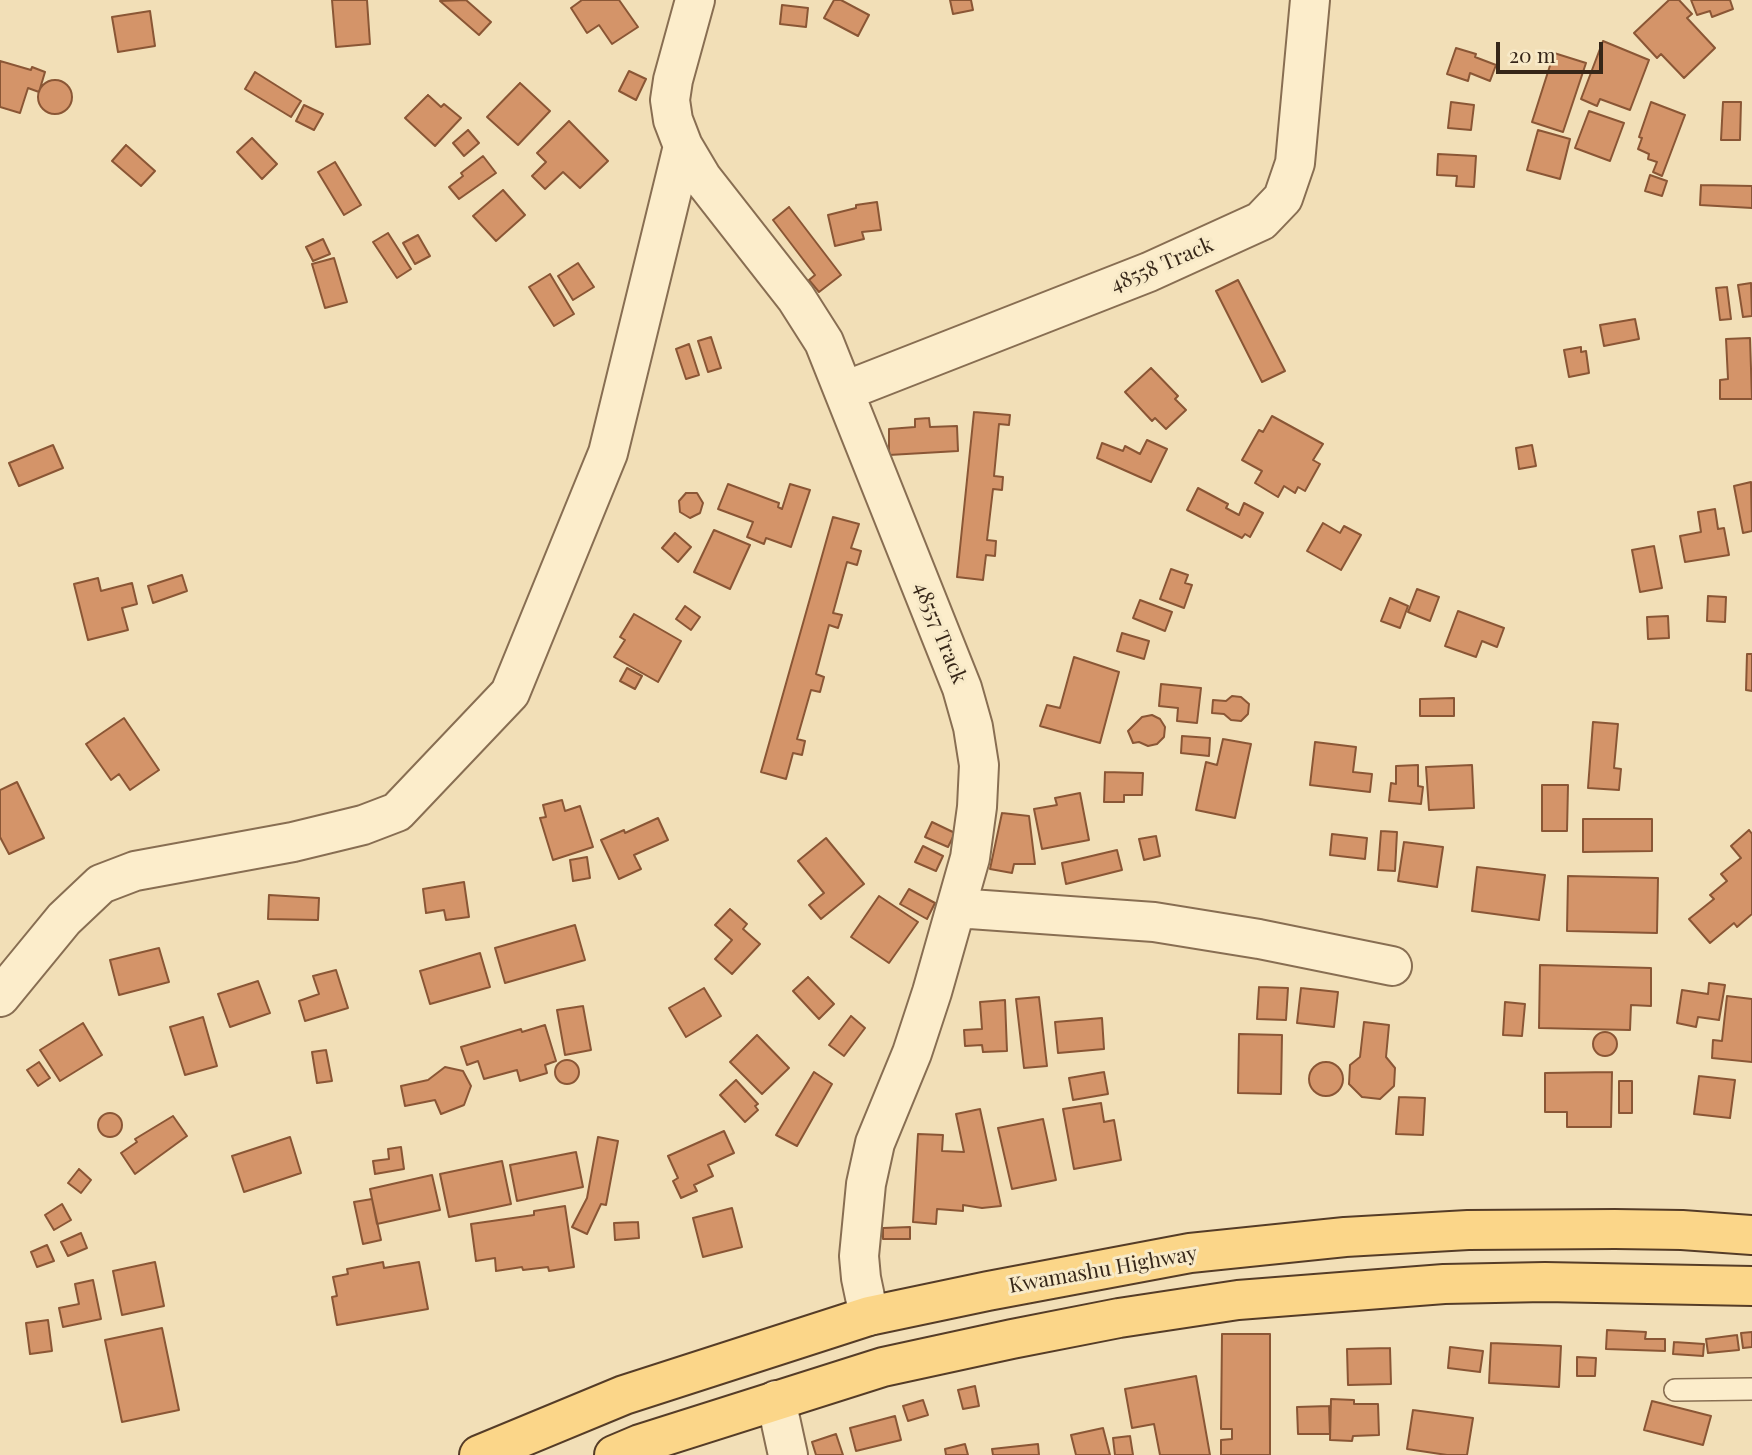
<!DOCTYPE html>
<style>
body{margin:0}
#map{position:relative;width:1752px;height:1455px;overflow:hidden;background:#f2dfb7;font-family:"Playfair Display",serif}
canvas{display:block}
.scale{position:absolute;left:1496px;top:42px;width:107px;height:32px;box-sizing:border-box;border:4px solid #362618;border-top:0;padding-left:9px;font-size:21px;line-height:24px;white-space:nowrap;color:#362618;-webkit-text-stroke:5px #f8eac8;paint-order:stroke}
</style>
<div id="map">
<canvas width="1752" height="1455"></canvas>
<div class="scale">20 m</div>
</div>
<script>
const context = document.querySelector('canvas').getContext('2d');
context.lineJoin = 'round';
function paint(path, color) { context.fillStyle = color; context.fill(path, 'evenodd'); }
const poly = rows => new Path2D(rows.map(r => 'M' + r).join(''));
function stroke(path, color, width, dash) { context.strokeStyle = color; context.lineWidth = width; context.lineCap = dash ? 'butt' : 'round'; context.setLineDash(dash || []); context.stroke(path); }
function drawText(font, color, halo, rows, align = 'center') {
  context.font = font + ' "Playfair Display",serif'; context.lineWidth = 6; context.setLineDash([]); context.textBaseline = 'middle'; context.strokeStyle = halo; context.fillStyle = color; for (const [text, x, y, turn = 0] of rows) {
    context.save(); context.translate(x, y); context.rotate((+turn || 0) * Math.PI / 180); context.textAlign = isNaN(turn) ? turn : align; if (halo) context.strokeText(text, 0, 0); context.fillText(text, 0, 0); context.restore();
  }
}
const building = poly([
 [332,0,367,0,370,44,336,47,332,0],
 [466,0,491,22,479,35,440,1,466,0],
 [582,0,619,0,638,27,612,44,599,25,587,33,571,8,582,0],
 [834,0,841,0,869,15,858,36,824,18,834,0],
 [950,0,971,0,973,10,953,14,950,0],
 [1669,0,1679,0,1692,14,1687,18,1715,48,1684,78,1661,54,1657,58,1634,33,1669,0],
 [1691,0,1730,0,1733,9,1712,17,1710,11,1697,15,1691,0],
 [782,5,808,8,806,27,780,24,782,5],
 [150,11,155,46,118,52,112,17,150,11],
 [1603,41,1649,60,1630,110,1600,99,1597,106,1581,99,1603,41],
 [1456,48,1476,54,1475,57,1496,65,1490,81,1470,73,1468,81,1447,74,1456,48],
 [1554,53,1586,63,1563,132,1532,122,1554,53],
 [0,61,31,70,32,67,45,72,39,92,28,88,20,113,0,107,0,61],
 [629,71,646,79,636,100,619,91,629,71],
 [255,72,301,101,291,117,245,89,255,72],
 '38 97a17 17 0 1 1 34 0a17 17 0 1 1-34 0Z',
 [520,83,550,111,518,145,487,117,520,83],
 [428,95,441,107,444,104,461,118,435,146,405,118,428,95],
 [1451,102,1474,105,1471,130,1448,128,1451,102],
 [1651,102,1685,115,1662,176,1653,172,1657,162,1648,159,1649,154,1638,149,1642,138,1639,137,1651,102],
 [1723,102,1741,102,1740,140,1721,140,1723,102],
 [304,105,323,114,314,130,296,121,304,105],
 [1589,111,1624,123,1610,161,1575,148,1589,111],
 [569,121,608,161,580,188,563,172,545,189,532,176,546,162,537,153,569,121],
 [468,130,479,143,464,156,453,143,468,130],
 [1538,130,1570,139,1560,179,1527,170,1538,130],
 [252,138,277,164,262,179,237,152,252,138],
 [126,145,155,171,141,186,112,161,126,145],
 [1438,154,1476,156,1474,187,1456,186,1457,176,1437,175,1438,154],
 [483,156,496,173,459,199,449,187,463,176,461,173,483,156],
 [335,162,361,205,344,215,318,172,335,162],
 [1650,175,1667,181,1662,196,1645,191,1650,175],
 [1701,185,1752,186,1752,208,1700,205,1701,185],
 [503,190,525,215,496,241,473,216,503,190],
 [877,202,881,230,862,232,864,239,835,246,828,215,856,208,856,205,877,202],
 [789,207,841,275,819,292,809,280,815,275,773,220,789,207],
 [388,233,411,269,397,278,373,242,388,233],
 [418,235,430,256,415,264,403,243,418,235],
 [323,239,330,254,313,261,306,247,323,239],
 [334,258,347,302,325,308,312,264,334,258],
 [578,263,594,287,573,300,558,276,578,263],
 [550,274,574,314,554,326,529,287,550,274],
 [1238,280,1285,371,1262,382,1216,291,1238,280],
 [1751,283,1752,316,1743,317,1738,285,1751,283],
 [1727,287,1731,319,1720,320,1716,288,1727,287],
 [1635,319,1639,339,1604,346,1600,325,1635,319],
 [711,337,721,368,708,372,698,341,711,337],
 [1750,338,1752,399,1720,399,1720,380,1728,379,1726,339,1750,338],
 [689,344,699,375,686,379,676,349,689,344],
 [1581,347,1581,352,1586,351,1589,373,1569,377,1564,350,1581,347],
 [1151,368,1178,396,1175,399,1186,410,1166,429,1155,418,1152,421,1125,392,1151,368],
 [974,412,1010,415,1009,425,999,424,994,476,1003,477,1002,490,993,489,987,540,996,541,995,556,986,555,983,580,957,577,974,412],
 [1272,416,1323,444,1313,460,1320,464,1305,491,1298,487,1295,493,1284,486,1278,497,1255,483,1262,471,1242,460,1259,430,1263,432,1272,416],
 [929,418,930,427,957,426,958,451,889,455,889,429,915,427,915,419,929,418],
 [1147,440,1167,449,1151,482,1097,458,1102,443,1123,451,1125,446,1140,454,1147,440],
 [53,445,63,468,19,486,9,463,53,445],
 [1532,445,1536,466,1519,469,1516,448,1532,445],
 [1751,482,1752,531,1743,533,1734,486,1751,482],
 [728,484,779,503,778,507,782,509,790,484,810,490,791,547,766,538,764,544,747,537,753,522,718,509,728,484],
 [1198,488,1228,504,1226,508,1239,515,1244,503,1263,513,1250,537,1245,534,1242,538,1187,510,1198,488],
 [686,493,697,493,703,503,700,513,690,518,680,512,679,501,686,493],
 [1715,509,1718,529,1724,528,1729,555,1685,562,1680,536,1701,532,1698,512,1715,509],
 [833,517,859,524,851,548,861,551,857,565,847,562,833,613,842,615,838,628,829,625,816,674,824,677,820,692,811,690,797,739,805,741,802,755,793,753,786,779,761,772,833,517],
 [1323,523,1340,533,1344,526,1361,535,1341,570,1307,551,1323,523],
 [714,530,750,545,730,589,694,572,714,530],
 [675,533,691,547,678,562,662,548,675,533],
 [1654,546,1662,588,1640,592,1632,550,1654,546],
 [1171,569,1188,575,1185,583,1192,585,1184,608,1160,599,1171,569],
 [182,575,187,591,153,603,148,586,182,575],
 [98,578,101,591,132,583,137,604,122,608,128,630,88,640,74,584,98,578],
 [1417,589,1439,597,1430,621,1408,612,1417,589],
 [1708,596,1726,597,1725,622,1707,621,1708,596],
 [1390,598,1408,606,1400,628,1381,621,1390,598],
 [1140,600,1172,612,1165,631,1133,618,1140,600],
 [685,606,700,617,691,630,676,619,685,606],
 [1458,611,1504,628,1497,647,1482,641,1476,657,1445,646,1458,611],
 [634,614,681,641,658,682,614,657,625,640,620,637,634,614],
 [1668,616,1669,638,1648,639,1647,617,1668,616],
 [1122,633,1149,641,1144,659,1117,651,1122,633],
 [1747,654,1752,654,1752,691,1746,690,1747,654],
 [1074,657,1119,672,1100,743,1040,726,1047,705,1060,708,1074,657],
 [627,668,642,676,635,689,620,681,627,668],
 [1161,684,1201,688,1197,723,1177,721,1178,708,1159,706,1161,684],
 [1232,696,1241,697,1249,704,1248,714,1241,721,1231,720,1224,714,1212,713,1213,700,1226,701,1232,696],
 [1454,698,1454,716,1420,716,1420,699,1454,698],
 [1152,715,1160,719,1165,727,1164,737,1157,744,1148,746,1139,742,1133,743,1128,731,1142,717,1152,715],
 [124,718,159,770,130,790,119,774,111,780,86,744,124,718],
 [1593,722,1618,724,1614,768,1621,769,1619,790,1588,788,1593,722],
 [1182,736,1210,738,1209,756,1181,753,1182,736],
 [1223,739,1251,744,1235,818,1196,810,1206,762,1217,765,1223,739],
 [1315,742,1356,747,1353,772,1372,774,1370,792,1310,785,1315,742],
 [1418,765,1418,786,1423,787,1421,804,1389,801,1391,783,1396,784,1396,766,1418,765],
 [1472,765,1474,808,1429,810,1426,767,1472,765],
 [1105,772,1143,773,1142,795,1124,795,1124,802,1104,802,1105,772],
 [17,782,44,838,9,854,0,837,0,790,17,782],
 [1542,785,1568,785,1567,831,1542,831,1542,785],
 [1080,793,1089,840,1042,849,1034,809,1057,805,1055,798,1080,793],
 [562,800,565,811,580,806,593,847,553,860,540,818,546,817,543,805,562,800],
 [1002,813,1029,816,1035,864,1014,864,1012,873,990,869,1002,813],
 [658,818,668,840,634,855,641,869,619,879,601,840,624,830,625,833,658,818],
 [1583,819,1652,819,1652,851,1583,852,1583,819],
 [932,822,955,833,948,847,925,837,932,822],
 [1749,830,1752,834,1752,914,1737,927,1734,923,1710,943,1689,919,1714,899,1710,895,1727,881,1721,874,1741,858,1731,846,1749,830],
 [1381,831,1397,832,1395,871,1378,870,1381,831],
 [1332,834,1367,838,1365,859,1330,855,1332,834],
 [1156,836,1160,856,1144,860,1139,839,1156,836],
 [826,838,864,884,821,919,809,905,824,893,798,861,826,838],
 [1404,842,1443,847,1437,887,1398,881,1404,842],
 [923,846,943,856,936,871,915,862,923,846],
 [1117,850,1122,870,1066,884,1062,863,1117,850],
 [587,857,590,878,573,881,570,860,587,857],
 [1477,867,1545,875,1539,920,1472,911,1477,867],
 [1568,876,1658,878,1657,933,1567,931,1568,876],
 [464,882,469,917,446,920,444,910,426,913,423,889,464,882],
 [909,889,935,903,927,919,900,904,909,889],
 [269,895,319,898,318,920,268,919,269,895],
 [879,896,918,922,889,963,851,937,879,896],
 [730,909,747,924,743,929,760,944,732,974,715,959,732,940,715,925,730,909],
 [575,925,585,960,505,983,495,948,575,925],
 [159,948,169,982,119,995,110,960,159,948],
 [480,953,490,987,430,1004,420,971,480,953],
 [1540,965,1651,968,1651,1006,1631,1005,1630,1030,1539,1028,1540,965],
 [336,970,348,1008,305,1021,299,1001,319,994,313,976,336,970],
 [808,977,834,1004,819,1019,793,991,808,977],
 [258,981,270,1013,230,1027,218,994,258,981],
 [1709,983,1725,985,1719,1020,1698,1017,1696,1027,1677,1023,1682,990,1708,994,1709,983],
 [1259,987,1288,988,1286,1020,1257,1019,1259,987],
 [704,988,721,1016,686,1037,669,1008,704,988],
 [1301,988,1338,992,1334,1027,1297,1023,1301,988],
 [1727,996,1752,999,1752,1062,1712,1058,1713,1040,1722,1041,1727,996],
 [1039,997,1047,1066,1024,1068,1016,999,1039,997],
 [1005,1000,1007,1051,983,1052,982,1045,965,1046,964,1030,982,1029,980,1002,1005,1000],
 [1505,1002,1525,1004,1522,1036,1503,1035,1505,1002],
 [583,1006,591,1050,565,1055,557,1010,583,1006],
 [851,1016,865,1028,844,1056,829,1045,851,1016],
 [203,1017,217,1066,185,1075,170,1027,203,1017],
 [1102,1018,1104,1049,1058,1053,1055,1022,1102,1018],
 [1364,1022,1389,1025,1386,1057,1395,1068,1394,1086,1380,1099,1362,1097,1349,1084,1350,1065,1360,1057,1364,1022],
 [83,1023,102,1055,60,1081,40,1050,83,1023],
 [545,1025,556,1061,545,1065,547,1073,520,1081,517,1070,484,1079,478,1061,467,1065,461,1047,521,1029,522,1032,545,1025],
 '1593 1044a12 12 0 1 1 24 0a12 12 0 1 1-24 0Z',
 [1239,1034,1282,1035,1281,1094,1238,1093,1239,1034],
 [757,1035,789,1068,762,1094,730,1062,757,1035],
 [326,1050,332,1081,317,1083,312,1052,326,1050],
 '555 1072a12 12 0 1 1 24 0a12 12 0 1 1-24 0Z',
 [39,1062,50,1078,38,1086,27,1070,39,1062],
 '1309 1079a17 17 0 1 1 34 0a17 17 0 1 1-34 0Z',
 [445,1067,463,1071,471,1086,464,1105,441,1114,435,1100,405,1106,401,1086,428,1080,445,1067],
 [814,1072,832,1084,797,1146,776,1135,814,1072],
 [1104,1072,1108,1094,1073,1100,1069,1078,1104,1072],
 [1612,1072,1611,1127,1567,1127,1567,1112,1545,1112,1545,1073,1612,1072],
 [1699,1076,1735,1080,1730,1118,1694,1114,1699,1076],
 [736,1080,758,1104,755,1106,758,1110,745,1122,720,1095,736,1080],
 [1619,1081,1632,1081,1632,1113,1619,1113,1619,1081],
 [1399,1097,1425,1098,1423,1135,1396,1134,1399,1097],
 [1101,1103,1104,1122,1114,1120,1121,1160,1074,1169,1063,1109,1101,1103],
 [980,1109,1001,1206,982,1208,963,1205,963,1211,937,1209,936,1224,913,1222,918,1134,943,1135,942,1151,964,1152,956,1114,980,1109],
 '98 1125a12 12 0 1 1 24 0a12 12 0 1 1-24 0Z',
 [173,1116,187,1136,135,1174,121,1153,137,1142,135,1139,173,1116],
 [1043,1119,1056,1180,1012,1189,998,1128,1043,1119],
 [724,1131,734,1153,708,1165,713,1176,694,1185,697,1191,681,1198,673,1181,678,1178,668,1156,724,1131],
 [290,1137,301,1173,244,1192,232,1156,290,1137],
 [598,1137,618,1141,606,1205,601,1204,587,1234,572,1227,587,1198,598,1137],
 [401,1147,404,1169,375,1174,373,1161,389,1159,388,1149,401,1147],
 [576,1152,583,1187,517,1201,510,1165,576,1152],
 [502,1161,511,1204,449,1217,440,1174,502,1161],
 [79,1169,91,1180,81,1193,68,1183,79,1169],
 [432,1175,440,1210,377,1224,370,1189,432,1175],
 [372,1199,381,1240,363,1244,354,1202,372,1199],
 [62,1204,71,1220,54,1230,45,1215,62,1204],
 [565,1206,574,1267,549,1271,548,1267,523,1270,522,1267,496,1271,495,1258,476,1261,471,1224,534,1215,534,1211,565,1206],
 [732,1208,742,1247,703,1257,693,1218,732,1208],
 [638,1222,639,1238,615,1240,614,1223,638,1222],
 [910,1227,910,1239,883,1239,883,1228,910,1227],
 [81,1233,87,1248,68,1256,61,1242,81,1233],
 [47,1245,54,1261,37,1267,31,1252,47,1245],
 [155,1262,164,1306,122,1315,113,1271,155,1262],
 [383,1262,384,1268,419,1262,428,1309,337,1325,332,1297,337,1296,333,1277,348,1274,347,1269,383,1262],
 [93,1280,101,1319,63,1327,59,1308,79,1304,75,1284,93,1280],
 [48,1320,52,1351,30,1354,26,1323,48,1320],
 [162,1328,179,1410,122,1422,105,1340,162,1328],
 [1607,1330,1646,1332,1645,1339,1665,1339,1665,1351,1606,1349,1607,1330],
 [1752,1332,1752,1347,1743,1348,1741,1333,1752,1332],
 [1222,1334,1270,1334,1270,1455,1221,1455,1221,1440,1232,1439,1232,1429,1221,1429,1222,1334],
 [1737,1335,1739,1350,1708,1353,1706,1339,1737,1335],
 [1674,1342,1704,1344,1703,1356,1673,1354,1674,1342],
 [1491,1343,1561,1346,1559,1387,1489,1383,1491,1343],
 [1450,1347,1483,1351,1480,1372,1448,1368,1450,1347],
 [1390,1348,1391,1384,1348,1385,1347,1349,1390,1348],
 [1577,1357,1596,1358,1595,1376,1577,1376,1577,1357],
 [1196,1376,1210,1455,1160,1455,1154,1424,1132,1428,1125,1389,1196,1376],
 [975,1386,979,1406,963,1409,958,1390,975,1386],
 [1331,1399,1354,1400,1354,1404,1378,1404,1379,1435,1353,1436,1352,1441,1330,1440,1331,1399],
 [923,1400,928,1415,908,1421,903,1406,923,1400],
 [1652,1401,1711,1416,1703,1445,1644,1430,1652,1401],
 [1329,1406,1330,1434,1298,1434,1297,1407,1329,1406],
 [1413,1410,1473,1418,1467,1455,1447,1455,1407,1449,1413,1410],
 [895,1416,901,1440,856,1451,850,1428,895,1416],
 [1103,1428,1110,1455,1076,1455,1071,1435,1103,1428],
 [836,1434,843,1455,816,1455,812,1442,836,1434],
 [1130,1436,1133,1455,1115,1455,1113,1438,1130,1436],
 [965,1444,968,1455,946,1455,945,1449,965,1444],
 [1038,1444,1039,1455,993,1455,992,1449,1038,1444]
]);
paint(building, '#d49469');
stroke(building, '#8a5635', 2);
const service = poly([
 [1675,1390,1752,1389]
]);
const minor = poly([
 [695,0,673,80,670,100,673,120,683,146,702,178,796,298,824,342,962,688,973,727,979,765,977,807,970,858,932,992,912,1053,875,1143,866,1184,859,1256,861,1278,869,1316],
 [845,391,1149,272,1261,221,1283,198,1295,163,1310,0],
 [956,908,1154,922,1259,939,1392,966],
 [0,997,64,919,101,884,135,871,293,842,363,825,397,812,510,693,608,453,683,146],
 [776,1400,788,1455]
]);
const primary = poly([
 [479,1455,624,1395,869,1316,988,1291,1190,1253,1345,1237,1468,1230,1615,1229,1682,1230,1752,1235],
 [614,1455,640,1444,883,1367,1012,1339,1119,1318,1238,1300,1444,1284,1545,1282,1752,1286]
]);
stroke(service, '#886e52', 24);
stroke(minor, '#886e52', 42);
stroke(primary, '#553c27', 42);
stroke(service, '#fcedcb', 21);
stroke(minor, '#fcedcb', 38);
stroke(primary, '#fbd689', 38);
drawText('21px', '#362618', '#f8eac8', [
 ["48558 Track",1162,265,-23],
 ["48557 Track",940,633,68],
 ["Kwamashu Highway",1103,1270,-10]
]);
</script>
